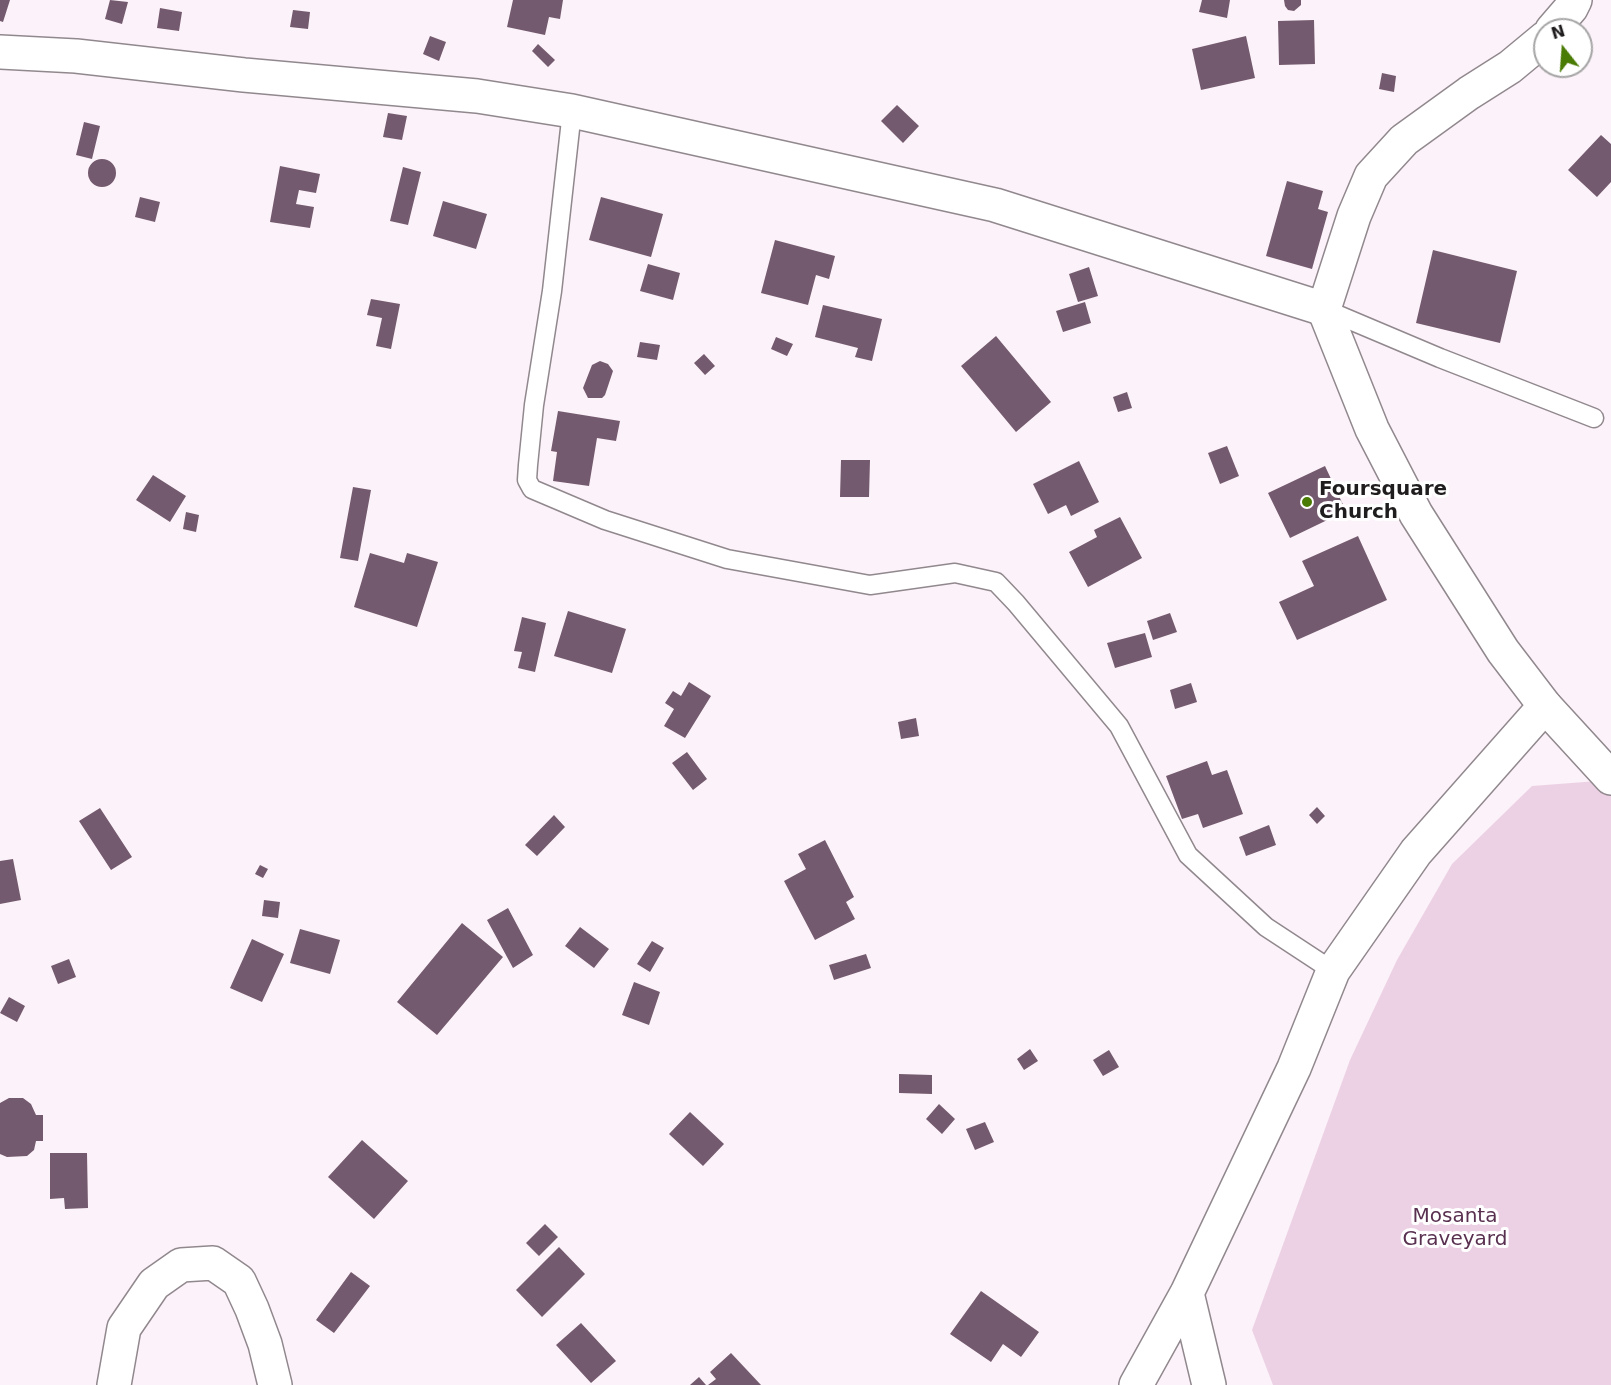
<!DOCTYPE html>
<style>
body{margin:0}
#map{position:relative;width:1611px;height:1385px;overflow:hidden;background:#fcf2f9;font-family:"DejaVu Sans",sans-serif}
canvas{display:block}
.north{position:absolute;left:1533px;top:18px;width:60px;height:60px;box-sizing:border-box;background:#fff;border:2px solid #a6a5a5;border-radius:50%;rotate:343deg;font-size:16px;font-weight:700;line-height:24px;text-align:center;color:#201d1f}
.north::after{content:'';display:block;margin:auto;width:21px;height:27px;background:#4a7b04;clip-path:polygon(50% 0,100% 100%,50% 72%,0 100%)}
</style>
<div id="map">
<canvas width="1611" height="1385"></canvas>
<div class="north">N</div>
</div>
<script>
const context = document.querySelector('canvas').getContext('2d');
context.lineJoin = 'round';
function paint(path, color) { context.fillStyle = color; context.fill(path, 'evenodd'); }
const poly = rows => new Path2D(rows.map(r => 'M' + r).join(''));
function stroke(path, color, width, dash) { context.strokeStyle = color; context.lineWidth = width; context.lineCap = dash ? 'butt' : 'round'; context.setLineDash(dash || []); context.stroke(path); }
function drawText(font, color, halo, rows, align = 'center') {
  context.font = font + ' "DejaVu Sans",sans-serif'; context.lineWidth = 6; context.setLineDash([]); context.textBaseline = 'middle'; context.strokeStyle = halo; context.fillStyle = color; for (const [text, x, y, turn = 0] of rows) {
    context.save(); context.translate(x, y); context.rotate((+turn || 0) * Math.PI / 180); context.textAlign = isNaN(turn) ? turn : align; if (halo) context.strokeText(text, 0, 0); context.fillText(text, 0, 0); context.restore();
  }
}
paint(poly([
 [1611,780,1611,1385,1273,1385,1252,1330,1350,1060,1397,960,1452,864,1532,786]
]), '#ecd1e5');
paint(poly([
 [0,0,10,0,3,22,0,21],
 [110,0,128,2,122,24,105,19],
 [513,0,563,0,560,19,549,17,545,35,507,27],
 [1202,0,1230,0,1227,18,1199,12],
 [1284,0,1301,0,1301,5,1294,11,1288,10,1285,6],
 [160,8,182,12,179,31,157,28],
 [293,10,310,12,308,29,290,27],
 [1314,20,1315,64,1279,65,1278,21],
 [430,36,446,42,439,61,423,54],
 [1246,36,1255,78,1201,90,1192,49],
 [538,44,555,60,548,67,532,51],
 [1382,73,1396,76,1394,92,1379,89],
 [897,105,919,126,903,143,881,121],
 [388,113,407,116,402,140,383,137],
 [84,122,100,126,92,159,76,155],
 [1601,135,1611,144,1611,182,1597,197,1568,170],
 '88 173a14 14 0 1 1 28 0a14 14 0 1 1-28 0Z',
 [280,166,320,174,316,193,299,190,296,204,314,207,310,228,270,222],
 [403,167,421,172,408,225,390,221],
 [1287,181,1323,191,1318,209,1328,212,1312,269,1266,256],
 [140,197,160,202,155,222,135,217],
 [601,197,663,214,651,257,589,240],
 [443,201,487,214,476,249,433,236],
 [775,240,835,256,829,279,816,275,808,305,761,293],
 [1433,250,1517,271,1500,343,1416,323],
 [648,264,680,273,673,300,640,291],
 [1089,267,1098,296,1078,302,1069,274],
 [371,299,400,304,391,349,376,346,382,318,367,315],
 [1085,302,1091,323,1063,332,1056,311],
 [823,305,882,319,872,361,855,357,858,348,815,337],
 [996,336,1051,402,1016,432,961,366],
 [776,337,793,344,787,356,771,349],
 [640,342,660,345,657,360,637,357],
 [704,354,715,366,705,375,694,363],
 [600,361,608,364,613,371,605,395,602,398,588,398,583,388,592,365],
 [1127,392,1132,408,1118,412,1113,397],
 [558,411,620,421,616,441,597,438,589,486,553,481,557,452,551,451],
 [1227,446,1239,476,1220,484,1208,453],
 [841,460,870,460,869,497,840,497],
 [1079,461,1099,502,1071,516,1066,505,1048,514,1033,484],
 [1325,466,1346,511,1290,538,1268,493],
 [153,475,186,496,170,522,136,500],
 [353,487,371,490,358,561,340,558],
 [186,512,199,515,196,532,183,529],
 [1120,517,1142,558,1088,587,1069,552,1097,537,1094,530],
 [1358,536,1387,600,1297,640,1279,602,1314,586,1302,561],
 [370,553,404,563,407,553,438,562,417,627,354,607],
 [568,611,626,629,612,673,554,656],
 [1170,613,1177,632,1153,640,1147,621],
 [522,617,546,623,535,672,518,668,522,652,514,651],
 [1145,633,1152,657,1115,668,1107,643],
 [689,682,711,696,685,738,664,726,674,709,665,703,673,691,681,696],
 [1191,683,1197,702,1175,709,1170,690],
 [916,718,919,736,901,739,898,722],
 [687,752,707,779,693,790,672,763],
 [1207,761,1212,775,1227,770,1243,814,1203,828,1198,814,1182,819,1166,776],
 [1317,807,1325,816,1317,824,1309,815],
 [100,808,132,857,111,870,79,821],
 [554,815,565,827,537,856,525,845],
 [1269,825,1276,845,1246,856,1239,837],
 [825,840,854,897,846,902,855,919,815,940,784,881,806,869,798,854],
 [13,859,21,900,0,904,0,861],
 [260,865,268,869,263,878,255,874],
 [264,900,280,902,278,918,262,916],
 [508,908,533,955,513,968,487,920],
 [462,923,503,957,437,1035,397,1002],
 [580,927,609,949,594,968,565,946],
 [300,929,340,940,330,974,290,963],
 [252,939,284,954,262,1002,230,988],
 [652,941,664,948,650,972,637,964],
 [866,954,871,968,834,980,829,965],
 [69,959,76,977,58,984,51,966],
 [634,982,660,992,649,1025,622,1015],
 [9,997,25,1006,17,1022,0,1013],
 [1030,1049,1038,1061,1024,1070,1017,1059],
 [1109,1050,1119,1067,1103,1076,1093,1060],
 [899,1074,932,1075,932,1094,899,1093],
 [9,1098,23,1098,31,1104,36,1115,43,1115,43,1141,36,1141,34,1150,27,1156,7,1157,0,1154,0,1103],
 [939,1104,955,1119,942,1134,926,1119],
 [690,1112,724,1144,703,1166,669,1134],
 [985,1122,994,1142,975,1150,966,1129],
 [362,1140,408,1181,374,1219,328,1177],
 [50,1153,87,1153,88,1208,65,1209,64,1198,50,1199],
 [545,1224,558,1237,539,1256,526,1243],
 [559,1247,585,1274,542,1317,516,1290],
 [351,1272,370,1286,334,1333,316,1320],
 [981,1291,1039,1332,1021,1357,1003,1344,991,1362,950,1334],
 [581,1323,616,1361,591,1383,556,1345],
 [731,1353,761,1385,708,1385,716,1379,710,1372],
 [699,1377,706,1385,690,1385]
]), '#745a6e');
const lane = poly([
 [572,111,552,291,534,405,528,465,527,480,532,489,605,520,727,559,870,585,955,573,996,582,1016,603,1119,726,1188,855,1266,927,1333,971],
 [1324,309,1440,358,1594,418]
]);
const street = poly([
 [0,52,76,56,244,75,477,96,572,111,995,205,1324,309],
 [1187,1293,1209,1385],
 [114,1385,124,1328,154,1284,181,1265,213,1263,239,1281,252,1309,265,1344,275,1385],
 [1136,1385,1187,1293,1294,1068,1333,971,1416,852,1545,706]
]);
const secondary = poly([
 [1552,30,1571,8,1575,0],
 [1545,38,1510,67,1469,93,1404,140,1371,176,1354,216,1324,309,1372,429,1416,514,1503,651,1545,706,1611,778]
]);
stroke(lane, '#91888e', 21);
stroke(street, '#91888e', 36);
stroke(secondary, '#91888e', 36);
stroke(lane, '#fff', 18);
stroke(street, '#fff', 33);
stroke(secondary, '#fff', 33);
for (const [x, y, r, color] of [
 [1307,502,6,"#4a7b04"]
]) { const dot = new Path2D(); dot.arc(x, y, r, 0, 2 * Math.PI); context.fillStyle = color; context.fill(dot); stroke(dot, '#fff', 2); }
drawText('bold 20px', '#201d1f', '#fff', [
 ["Foursquare",1319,490],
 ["Church",1319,513]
], 'left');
drawText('20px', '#593050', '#fff', [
 ["Mosanta",1455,1217],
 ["Graveyard",1455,1240]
]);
</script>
